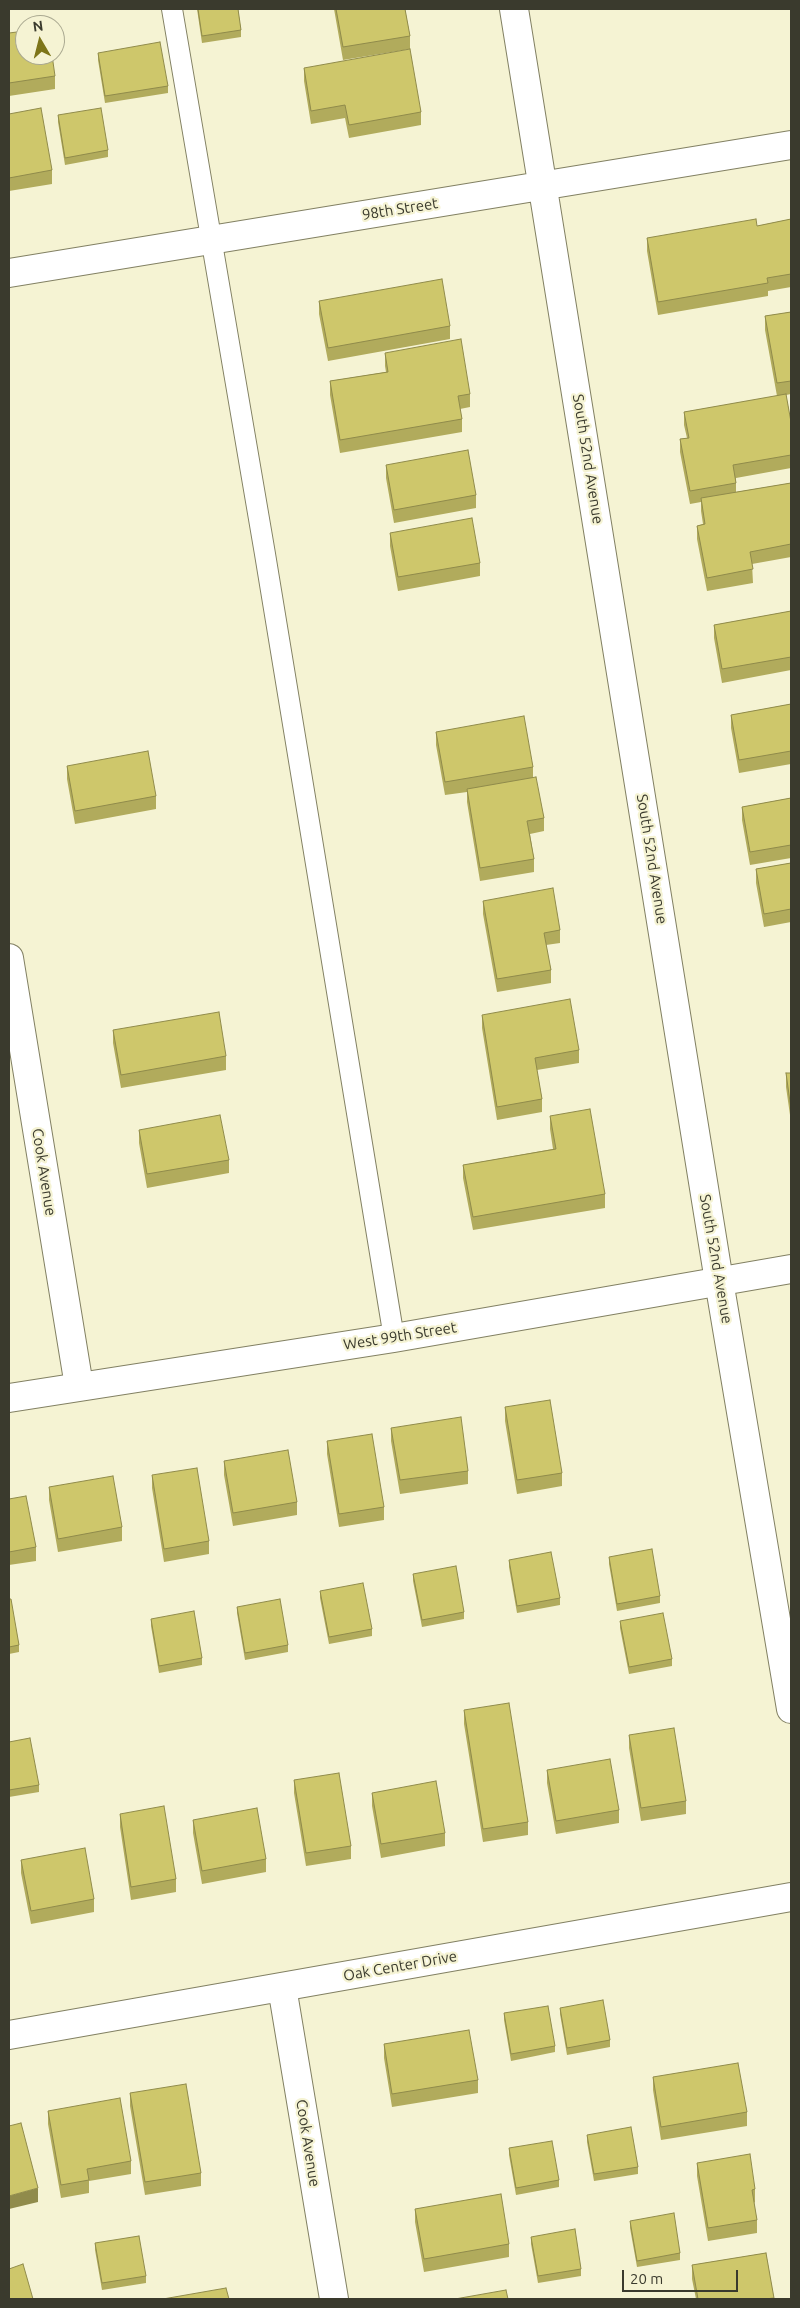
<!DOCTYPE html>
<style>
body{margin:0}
#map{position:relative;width:800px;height:2308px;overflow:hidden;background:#f5f3d3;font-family:Ubuntu,sans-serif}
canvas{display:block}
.frame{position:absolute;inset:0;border:10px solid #3a3a2d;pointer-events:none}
.north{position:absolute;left:15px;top:15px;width:50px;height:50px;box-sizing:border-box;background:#f5f3d3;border:1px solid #aaa991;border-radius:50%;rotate:352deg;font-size:14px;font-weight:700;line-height:20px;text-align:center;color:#3a3a2d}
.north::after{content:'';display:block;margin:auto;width:18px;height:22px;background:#7d7519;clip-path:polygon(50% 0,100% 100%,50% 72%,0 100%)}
.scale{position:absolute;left:622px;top:2270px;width:116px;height:22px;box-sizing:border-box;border:2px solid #3a3a2d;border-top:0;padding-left:6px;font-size:15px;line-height:18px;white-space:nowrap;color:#3a3a2d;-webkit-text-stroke:4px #f5f3d3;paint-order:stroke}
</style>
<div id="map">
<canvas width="800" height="2308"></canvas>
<div class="frame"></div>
<div class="north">N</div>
<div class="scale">20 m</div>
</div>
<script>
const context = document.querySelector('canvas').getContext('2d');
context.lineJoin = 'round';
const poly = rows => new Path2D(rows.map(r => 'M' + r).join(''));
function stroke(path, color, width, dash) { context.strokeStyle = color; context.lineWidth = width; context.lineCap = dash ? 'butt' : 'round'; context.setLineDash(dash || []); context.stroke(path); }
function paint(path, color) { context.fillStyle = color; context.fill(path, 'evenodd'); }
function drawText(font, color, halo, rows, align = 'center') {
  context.font = font + ' Ubuntu,sans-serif'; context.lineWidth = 4.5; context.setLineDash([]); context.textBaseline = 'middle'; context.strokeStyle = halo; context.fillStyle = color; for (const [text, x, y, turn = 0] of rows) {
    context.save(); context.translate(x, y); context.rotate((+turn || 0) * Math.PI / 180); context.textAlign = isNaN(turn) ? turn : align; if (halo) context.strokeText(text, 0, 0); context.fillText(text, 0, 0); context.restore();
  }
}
const lane = poly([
 [172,9,265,554,394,1338]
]);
const street = poly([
 [514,9,719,1281,791,1709],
 [9,273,791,145],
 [9,958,79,1386],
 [282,1987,334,2299],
 [9,2035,791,1897]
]);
const secondary = poly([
 [9,1398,394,1338,791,1269]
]);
stroke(lane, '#828063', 22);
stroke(street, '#828063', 30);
stroke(secondary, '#828063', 30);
stroke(lane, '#fff', 20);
stroke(street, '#fff', 28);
stroke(secondary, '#fff', 28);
paint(poly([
 [197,9,238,9,241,30,241,37,202,43],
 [334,9,405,9,410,36,410,49,343,60],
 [9,33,55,76,55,89,9,96],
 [98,53,168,86,168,93,105,103,98,60],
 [304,68,421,112,421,125,349,138,345,118,311,124,304,81],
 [9,114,52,170,52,184,9,191],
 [58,115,108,150,108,157,65,165,58,122],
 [791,219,791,287,768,291,768,296,658,315,647,251,647,238,757,226],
 [319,301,450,326,450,339,328,361,319,314],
 [791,312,791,394,786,395,791,422,791,468,736,478,736,492,791,483,791,557,752,564,753,583,707,591,697,539,697,526,703,524,701,511,701,502,690,504,680,452,680,439,687,438,684,425,684,412,777,396,765,330,765,316],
 [385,353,470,394,470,407,460,409,462,419,462,432,340,453,330,395,330,381,386,372,385,366],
 [386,465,476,495,476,508,394,523,386,478],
 [390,533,480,563,480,576,398,591,390,546],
 [791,611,791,670,722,683,714,638,714,625],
 [791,704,791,764,739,773,731,728,731,715],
 [436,732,533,767,533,778,544,818,544,831,530,834,534,859,534,872,480,881,467,802,467,792,445,795,436,745],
 [67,766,156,796,156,809,75,824,67,779],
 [791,798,791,858,750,865,742,820,742,807],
 [791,863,791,922,764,927,756,883,756,869],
 [483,901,560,930,560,943,546,945,551,970,551,983,497,992,483,914],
 [482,1015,579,1050,579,1063,537,1070,542,1099,542,1112,497,1120,482,1028],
 [113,1030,226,1056,226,1070,121,1088,113,1043],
 [786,1073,791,1073,791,1122,786,1087],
 [550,1116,605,1194,605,1208,473,1230,463,1178,463,1165,553,1149,550,1129],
 [139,1130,229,1160,229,1173,147,1188,139,1143],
 [505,1407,562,1473,562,1486,517,1494,505,1421],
 [391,1428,468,1471,468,1484,400,1494,391,1441],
 [327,1441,384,1507,384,1520,339,1527,327,1454],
 [224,1461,297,1502,297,1515,233,1526,224,1475],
 [152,1475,209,1541,209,1554,164,1562,152,1488],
 [49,1487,122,1527,122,1541,58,1552,49,1500],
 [9,1499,36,1547,36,1561,9,1565],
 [609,1557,660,1596,660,1603,617,1611,609,1564],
 [509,1560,560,1598,560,1605,517,1613,509,1567],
 [413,1574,464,1612,464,1619,422,1627,413,1581],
 [320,1591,372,1629,372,1636,329,1644,320,1598],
 [9,1599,19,1645,19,1652,9,1654],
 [237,1607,288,1645,288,1652,245,1660,237,1613],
 [151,1619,202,1658,202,1665,159,1673,151,1626],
 [620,1621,672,1659,672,1666,629,1674,620,1628],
 [464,1710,528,1822,528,1835,483,1842,464,1724],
 [629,1735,686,1801,686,1814,641,1821,629,1748],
 [9,1742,39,1785,39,1792,9,1797],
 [547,1770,619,1810,619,1823,556,1834,547,1783],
 [294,1780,351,1846,351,1859,306,1866,294,1793],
 [372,1793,445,1833,445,1846,381,1858,372,1806],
 [120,1814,176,1879,176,1892,131,1900,120,1827],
 [193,1820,266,1859,266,1872,202,1884,193,1833],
 [21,1860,94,1899,94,1912,31,1924,21,1873],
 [560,2008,610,2040,610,2047,567,2055,560,2014],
 [504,2013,555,2046,555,2052,511,2061,504,2020],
 [384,2044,478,2080,478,2093,392,2107,384,2058],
 [653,2077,747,2112,747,2126,661,2140,653,2090],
 [130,2093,201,2173,201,2186,145,2195,130,2106],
 [48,2111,131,2161,131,2174,89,2181,89,2193,61,2198,48,2124],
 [587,2135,638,2167,638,2174,594,2181,587,2142],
 [509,2148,559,2180,559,2187,516,2195,509,2155],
 [697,2163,755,2189,755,2202,754,2203,757,2220,757,2233,708,2241,697,2176],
 [415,2209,509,2244,509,2257,424,2272,415,2222],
 [630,2221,680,2253,680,2260,637,2267,630,2228],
 [531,2237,581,2269,581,2276,538,2283,531,2244],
 [95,2243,146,2276,146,2283,102,2290,95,2250],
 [766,2253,774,2299,696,2299,692,2279,692,2265]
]), '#b1ab5c');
paint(poly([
 [38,2188,38,2202,9,2209,9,2196]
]), '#908b4b');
const building = poly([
 [198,9,238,9,241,30,202,36,198,9],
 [336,9,405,9,410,36,343,47,336,9],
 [25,31,25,55,52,55,55,76,9,83,9,33,25,31],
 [160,42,168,86,105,96,98,53,160,42],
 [410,49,421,112,349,125,345,105,311,111,304,68,410,49],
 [41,108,52,170,9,178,9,114,41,108],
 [101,108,108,150,65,158,58,115,101,108],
 [756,219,757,226,791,219,791,274,767,278,768,283,658,302,647,238,756,219],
 [442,279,450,326,328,348,319,301,442,279],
 [791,312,791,381,777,383,765,316,791,312],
 [461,339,470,394,458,396,462,419,340,440,330,381,388,372,385,353,461,339],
 [786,394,791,422,791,455,733,465,736,483,690,491,680,439,689,438,684,412,786,394],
 [468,450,476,495,394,510,386,465,468,450],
 [791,483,791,544,750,552,753,569,707,578,697,526,705,524,701,498,791,483],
 [472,518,480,563,398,577,390,533,472,518],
 [791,611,791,657,722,669,714,625,791,611],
 [791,704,791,751,739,760,731,715,791,704],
 [524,716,533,767,445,782,436,732,524,716],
 [148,751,156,796,75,811,67,766,148,751],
 [536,777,544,818,527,821,534,859,480,868,467,789,536,777],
 [791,798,791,845,750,852,742,807,791,798],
 [791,863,791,909,764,914,756,869,791,863],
 [553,888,560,930,544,933,551,970,497,979,483,901,553,888],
 [570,999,579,1050,535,1058,542,1099,497,1107,482,1015,570,999],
 [219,1012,226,1056,121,1075,113,1030,219,1012],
 [786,1073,791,1073,791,1109,786,1073],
 [590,1109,605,1194,473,1217,463,1165,556,1149,550,1116,590,1109],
 [220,1115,229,1160,147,1174,139,1130,220,1115],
 [550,1400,562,1473,517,1480,505,1407,550,1400],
 [461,1417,468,1471,400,1480,391,1428,461,1417],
 [372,1434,384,1507,339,1514,327,1441,372,1434],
 [288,1450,297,1502,233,1513,224,1461,288,1450],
 [197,1468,209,1541,164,1549,152,1475,197,1468],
 [113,1476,122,1527,58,1539,49,1487,113,1476],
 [26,1496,36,1547,9,1552,9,1499,26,1496],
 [652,1549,660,1596,617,1604,609,1557,652,1549],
 [551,1552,560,1598,517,1606,509,1560,551,1552],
 [456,1566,464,1612,422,1620,413,1574,456,1566],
 [363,1583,372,1629,329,1637,320,1591,363,1583],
 [9,1599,11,1599,19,1645,9,1647,9,1599],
 [280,1599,288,1645,245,1653,237,1607,280,1599],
 [194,1611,202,1658,159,1666,151,1619,194,1611],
 [663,1613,672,1659,629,1667,620,1621,663,1613],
 [509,1703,528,1822,483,1829,464,1710,509,1703],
 [674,1728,686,1801,641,1808,629,1735,674,1728],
 [30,1738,39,1785,9,1790,9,1742,30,1738],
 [610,1759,619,1810,556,1821,547,1770,610,1759],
 [339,1773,351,1846,306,1853,294,1780,339,1773],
 [436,1781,445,1833,381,1844,372,1793,436,1781],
 [164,1806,176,1879,131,1887,120,1814,164,1806],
 [257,1808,266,1859,202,1871,193,1820,257,1808],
 [85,1848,94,1899,31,1911,21,1860,85,1848],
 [603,2000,610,2040,567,2048,560,2008,603,2000],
 [548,2006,555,2046,511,2054,504,2013,548,2006],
 [469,2030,478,2080,392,2094,384,2044,469,2030],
 [738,2063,747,2112,661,2127,653,2077,738,2063],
 [186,2084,201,2173,145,2182,130,2093,186,2084],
 [120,2098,131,2161,87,2169,89,2180,61,2185,48,2111,120,2098],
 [21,2123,38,2188,9,2196,9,2126,21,2123],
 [631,2127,638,2167,594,2174,587,2135,631,2127],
 [552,2141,559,2180,516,2188,509,2148,552,2141],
 [750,2154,755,2189,752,2190,757,2220,708,2228,697,2163,750,2154],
 [501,2194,509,2244,424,2259,415,2209,501,2194],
 [674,2213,680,2253,637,2261,630,2221,674,2213],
 [575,2229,581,2269,538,2276,531,2237,575,2229],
 [139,2236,146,2276,102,2283,95,2243,139,2236],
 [766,2253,774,2298,765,2299,698,2299,692,2265,766,2253],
 [23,2264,33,2299,9,2299,9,2269,23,2264],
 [226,2288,229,2299,163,2299,226,2288],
 [506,2290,508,2299,455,2299,506,2290]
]);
paint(building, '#cec76b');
stroke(building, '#908b4b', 1);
drawText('15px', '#3a3a2d', '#f5f3d3', [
 ["98th Street",400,209,-9],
 ["South 52nd Avenue",588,459,81],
 ["South 52nd Avenue",652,859,81],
 ["Cook Avenue",44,1172,81],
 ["South 52nd Avenue",716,1259,80],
 ["West 99th Street",400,1336,-9],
 ["Oak Center Drive",400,1966,-10],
 ["Cook Avenue",308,2143,81]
]);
</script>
